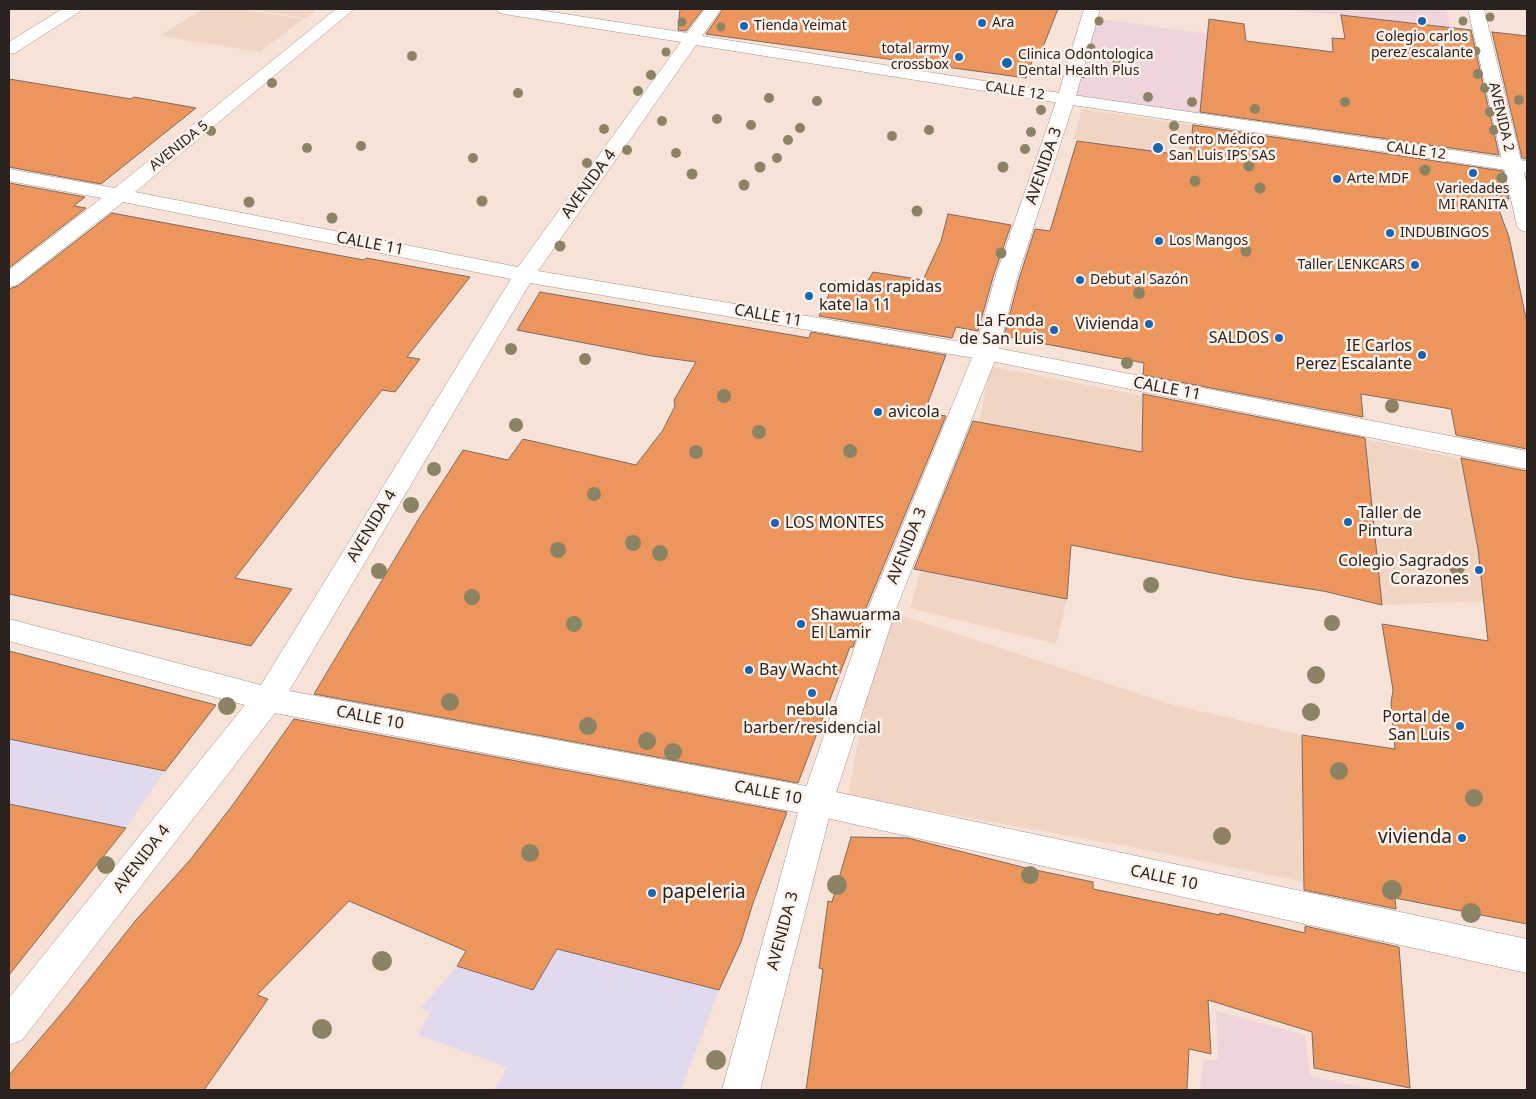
<!DOCTYPE html>
<meta charset="utf-8">
<style>
body{margin:0}
#map{position:relative;width:1536px;height:1099px;overflow:hidden;background:#f6e2d7;font-family:"Noto Sans",sans-serif}
canvas{display:block}
.frame{position:absolute;inset:0;border:10px solid #29221e;pointer-events:none}
</style>
<div id="map">
<canvas width="1536" height="1099"></canvas>
<div class="frame"></div>
</div>
<script>
const context = document.querySelector('canvas').getContext('2d');
context.lineJoin = 'round';
function paint(path, color) { context.fillStyle = color; context.fill(path, 'evenodd'); }
const poly = rows => new Path2D(rows.map(r => 'M' + r).join(''));
function stroke(path, color, width, dash) { context.strokeStyle = color; context.lineWidth = width; context.lineCap = dash ? 'butt' : 'round'; context.setLineDash(dash || []); context.stroke(path); }
function drawText(font, color, halo, rows, align = 'center') {
  context.font = font + ' "Noto Sans",sans-serif'; context.lineWidth = 5; context.setLineDash([]); context.textBaseline = 'middle'; context.strokeStyle = halo; context.fillStyle = color; for (const [text, x, y, turn = 0] of rows) {
    context.save(); context.translate(x, y); context.rotate((+turn || 0) * Math.PI / 180); context.textAlign = isNaN(turn) ? turn : align; if (halo) context.strokeText(text, 0, 0); context.fillText(text, 0, 0); context.restore();
  }
}
paint(poly([
 [202,9,240,9,303,19,259,52,160,36],
 [249,9,317,9,305,18],
 [1082,109,1193,125,1187,164,1168,154,1073,140],
 [991,366,1143,396,1142,452,979,422],
 [1365,439,1461,459,1478,549,1484,601,1382,605],
 [921,570,1067,599,1056,644,910,608],
 [882,609,1170,704,1302,735,1304,882,1136,848,848,796]
]), '#f0d5c5');
paint(poly([
 [9,738,75,753,164,772,126,828,9,804],
 [557,949,719,990,681,1090,495,1090,507,1067,418,1035,431,1012,421,1008,457,966,533,990]
]), '#e1d9ee');
paint(poly([
 [1275,9,1446,9,1450,27,1341,15],
 [1095,18,1207,34,1200,115,1070,95],
 [1216,1011,1305,1035,1310,1076,1379,1090,1200,1090,1203,1059,1218,1061]
]), '#efd5db');
const building = poly([
 [680,9,703,9,686,31,678,30,680,9],
 [723,9,1058,9,1039,57,1034,56,1026,78,706,34,723,9],
 [1341,15,1471,30,1499,155,1200,112,1209,19,1244,24,1246,41,1333,52,1332,38,1345,39,1341,15],
 [1492,32,1527,36,1527,159,1522,158,1492,32],
 [9,79,131,99,134,97,196,108,101,184,9,167,9,79],
 [1193,125,1503,171,1509,199,1493,194,1509,237,1527,323,1527,449,1456,435,1451,409,1361,394,1363,417,1143,375,1144,363,1004,336,1019,279,1035,229,1050,231,1077,141,1189,156,1193,125],
 [9,183,85,197,74,206,86,208,9,268,9,183],
 [112,213,364,260,366,258,470,277,407,357,420,359,395,392,382,390,235,578,292,589,251,646,9,594,9,289,18,286,112,213],
 [948,214,1011,225,993,277,978,331,956,327,952,338,819,316,835,281,864,287,873,272,923,280,941,241,948,214],
 [540,292,809,338,811,332,946,355,924,413,946,416,866,608,853,647,850,647,798,783,314,694,418,520,463,450,508,460,523,439,636,465,663,430,675,406,674,400,696,362,652,356,517,330,540,292],
 [1143,394,1365,438,1382,605,1323,591,1238,578,1071,545,1067,599,914,569,973,421,1142,452,1143,394],
 [1461,458,1527,471,1527,924,1395,898,1396,909,1304,890,1302,735,1395,749,1391,703,1393,690,1382,624,1488,641,1478,549,1461,458],
 [9,651,216,705,165,771,9,739,9,651],
 [294,719,787,812,753,903,741,942,719,990,557,949,533,990,457,966,466,951,349,901,257,995,268,999,204,1090,9,1090,9,1075,67,1007,136,920,190,860,232,806,294,719],
 [9,804,126,828,9,975,9,804],
 [851,837,908,838,1026,868,1093,882,1093,889,1220,915,1220,913,1305,933,1305,926,1399,947,1410,1088,1314,1068,1312,1032,1208,1000,1211,1054,1189,1049,1187,1090,806,1090,823,969,819,968,828,901,832,902,851,837]
]);
paint(building, '#ec955c');
stroke(building, '#7c6a60', 1);
const minor = poly([
 [62,9,81,9,79,12,15,53,9,54,9,42,62,9],
 [336,9,354,9,135,192,518,267,681,42,504,14,498,12,496,9,533,9,687,33,705,9,721,9,702,36,1066,94,1527,161,1527,173,1066,104,696,45,538,271,986,346,1527,451,1527,469,986,360,530,283,289,691,817,788,1527,939,1527,973,817,816,275,713,22,1040,9,1045,9,998,245,705,9,641,9,619,261,685,511,279,123,202,17,285,9,287,9,270,102,198,9,181,9,169,115,188,336,9]
]);
const secondary = poly([
 [1084,9,1100,9,1075,99,1017,278,998,353,896,609,833,802,760,1090,722,1090,801,802,868,609,974,353,995,278,1057,99,1084,9],
 [1468,9,1484,9,1527,185,1527,232,1520,230,1517,226,1468,9]
]);
stroke(minor, '#a59388', 1);
stroke(secondary, '#a59388', 1);
paint(minor, '#fff');
paint(secondary, '#fff');
context.fillStyle = '#8c8365';
for (const [x, y, r] of [
 [1490,17,4.5],
 [1099,21,4.5],
 [1463,21,4.5],
 [682,22,4.5],
 [721,27,4.5],
 [1091,48,4.5],
 [1476,51,4.5],
 [666,52,4.5],
 [412,56,5],
 [1117,60,5],
 [1083,73,5],
 [1478,74,5],
 [651,75,5],
 [272,83,5],
 [1485,88,5],
 [638,91,5],
 [518,93,5],
 [1148,97,5],
 [769,98,5],
 [1519,100,5],
 [817,101,5],
 [1192,102,5],
 [1345,102,5],
 [1255,109,5],
 [1041,110,5],
 [1490,112,5],
 [717,119,5],
 [662,121,5],
 [751,125,5],
 [1174,126,5],
 [800,128,5],
 [604,129,5],
 [929,130,5],
 [1494,130,5],
 [211,131,5],
 [1031,132,5],
 [892,136,5],
 [788,140,5],
 [361,146,5],
 [307,148,5],
 [1025,149,5],
 [627,150,5],
 [676,153,5],
 [473,158,5],
 [777,158,5],
 [587,163,5],
 [1249,166,5.5],
 [760,167,5.5],
 [1003,167,5.5],
 [1425,170,5.5],
 [692,174,5.5],
 [1502,178,5.5],
 [1195,181,5.5],
 [1382,181,5.5],
 [744,185,5.5],
 [1260,188,5.5],
 [482,201,5.5],
 [249,202,5.5],
 [917,211,5.5],
 [332,218,5.5],
 [560,246,5.5],
 [1246,251,5.5],
 [1001,253,5.5],
 [1139,293,6],
 [511,349,6],
 [585,359,6],
 [1127,363,6],
 [724,396,7],
 [1392,406,7],
 [516,425,7],
 [759,432,7],
 [850,451,7],
 [696,452,7],
 [434,469,7],
 [594,494,7],
 [411,505,8],
 [633,543,8],
 [558,550,8],
 [660,553,8],
 [1457,567,8],
 [379,571,8],
 [1151,585,8],
 [472,597,8],
 [1332,623,8],
 [574,624,8],
 [1316,675,9],
 [450,702,9],
 [227,706,9],
 [1311,712,9],
 [588,726,9],
 [647,741,9],
 [673,752,9],
 [1339,771,9],
 [1474,798,9],
 [1222,836,9],
 [530,853,9],
 [106,865,9],
 [1030,875,9],
 [837,885,10],
 [1392,890,10],
 [1471,913,10],
 [382,961,10],
 [322,1029,10],
 [716,1060,10]
]) { context.beginPath(); context.arc(x, y, r, 0, 2 * Math.PI); context.fill(); }
for (const [x, y, r, color] of [
 [1422,21,5,"#1865b4"],
 [982,23,5,"#1865b4"],
 [744,26,5,"#1865b4"],
 [959,57,5,"#1865b4"],
 [1007,63,6,"#1865b4"],
 [1158,148,6,"#1865b4"],
 [1473,173,5,"#1865b4"],
 [1337,179,5,"#1865b4"],
 [1390,233,5,"#1865b4"],
 [1159,241,5,"#1865b4"],
 [1415,265,5,"#1865b4"],
 [1080,280,5,"#1865b4"],
 [809,296,5,"#1865b4"],
 [1149,324,5,"#1865b4"],
 [1054,330,5,"#1865b4"],
 [1279,338,5,"#1865b4"],
 [1422,355,5,"#1865b4"],
 [878,412,5,"#1865b4"],
 [1348,522,5,"#1865b4"],
 [775,523,5,"#1865b4"],
 [1479,570,5,"#1865b4"],
 [801,624,5,"#1865b4"],
 [749,670,5,"#1865b4"],
 [812,693,5,"#1865b4"],
 [1460,726,5,"#1865b4"],
 [1462,838,5,"#1865b4"],
 [652,893,5,"#1865b4"]
]) { const dot = new Path2D(); dot.arc(x, y, r, 0, 2 * Math.PI); context.fillStyle = color; context.fill(dot); stroke(dot, '#fef1ea', 2); }
drawText('14px', '#29221e', '#fef1ea', [
 ["Ara",992,23],
 ["Tienda Yeimat",754,26],
 ["Colegio carlos",1422,37,"center"],
 ["perez escalante",1422,53,"center"],
 ["total army",949,49,"right"],
 ["crossbox",949,65,"right"],
 ["Clinica Odontologica",1018,55],
 ["Dental Health Plus",1018,71],
 ["Centro Médico",1169,140],
 ["San Luis IPS SAS",1169,156],
 ["Arte MDF",1347,179],
 ["Variedades",1473,189,"center"],
 ["MI RANITA",1473,205,"center"],
 ["INDUBINGOS",1400,233],
 ["Los Mangos",1169,241],
 ["Taller LENKCARS",1405,265,"right"],
 ["Debut al Sazón",1090,280]
], 'left');
drawText('14px', '#29221e', '#fef1ea', [
 ["CALLE 12",1015,91,9],
 ["AVENIDA 2",1501,117,77],
 ["AVENIDA 5",179,146,-39],
 ["CALLE 12",1416,151,8]
]);
drawText('16px', '#29221e', '#fef1ea', [
 ["AVENIDA 3",1044,166,-71],
 ["AVENIDA 4",589,184,-54],
 ["CALLE 11",370,244,11],
 ["CALLE 11",768,316,10],
 ["CALLE 11",1167,389,11],
 ["AVENIDA 4",372,526,-59],
 ["AVENIDA 3",907,546,-68],
 ["CALLE 10",370,718,11],
 ["CALLE 10",768,793,11],
 ["AVENIDA 4",142,859,-52],
 ["CALLE 10",1164,878,12],
 ["AVENIDA 3",783,931,-75]
]);
drawText('16px', '#29221e', '#fef1ea', [
 ["comidas rapidas",819,287],
 ["kate la 11",819,305],
 ["La Fonda",1044,321,"right"],
 ["de San Luis",1044,339,"right"],
 ["Vivienda",1139,324,"right"],
 ["SALDOS",1269,338,"right"],
 ["IE Carlos",1412,346,"right"],
 ["Perez Escalante",1412,364,"right"],
 ["avicola",888,412],
 ["Taller de",1358,513],
 ["Pintura",1358,531],
 ["LOS MONTES",785,523],
 ["Colegio Sagrados",1469,561,"right"],
 ["Corazones",1469,579,"right"],
 ["Shawuarma",811,615],
 ["El Lamir",811,633],
 ["Bay Wacht",759,670],
 ["nebula",812,710,"center"],
 ["barber/residencial",812,728,"center"],
 ["Portal de",1450,717,"right"],
 ["San Luis",1450,735,"right"]
], 'left');
drawText('19px', '#29221e', '#fef1ea', [
 ["vivienda",1452,838],
 ["papeleria",662,893,"left"]
], 'right');
</script>
